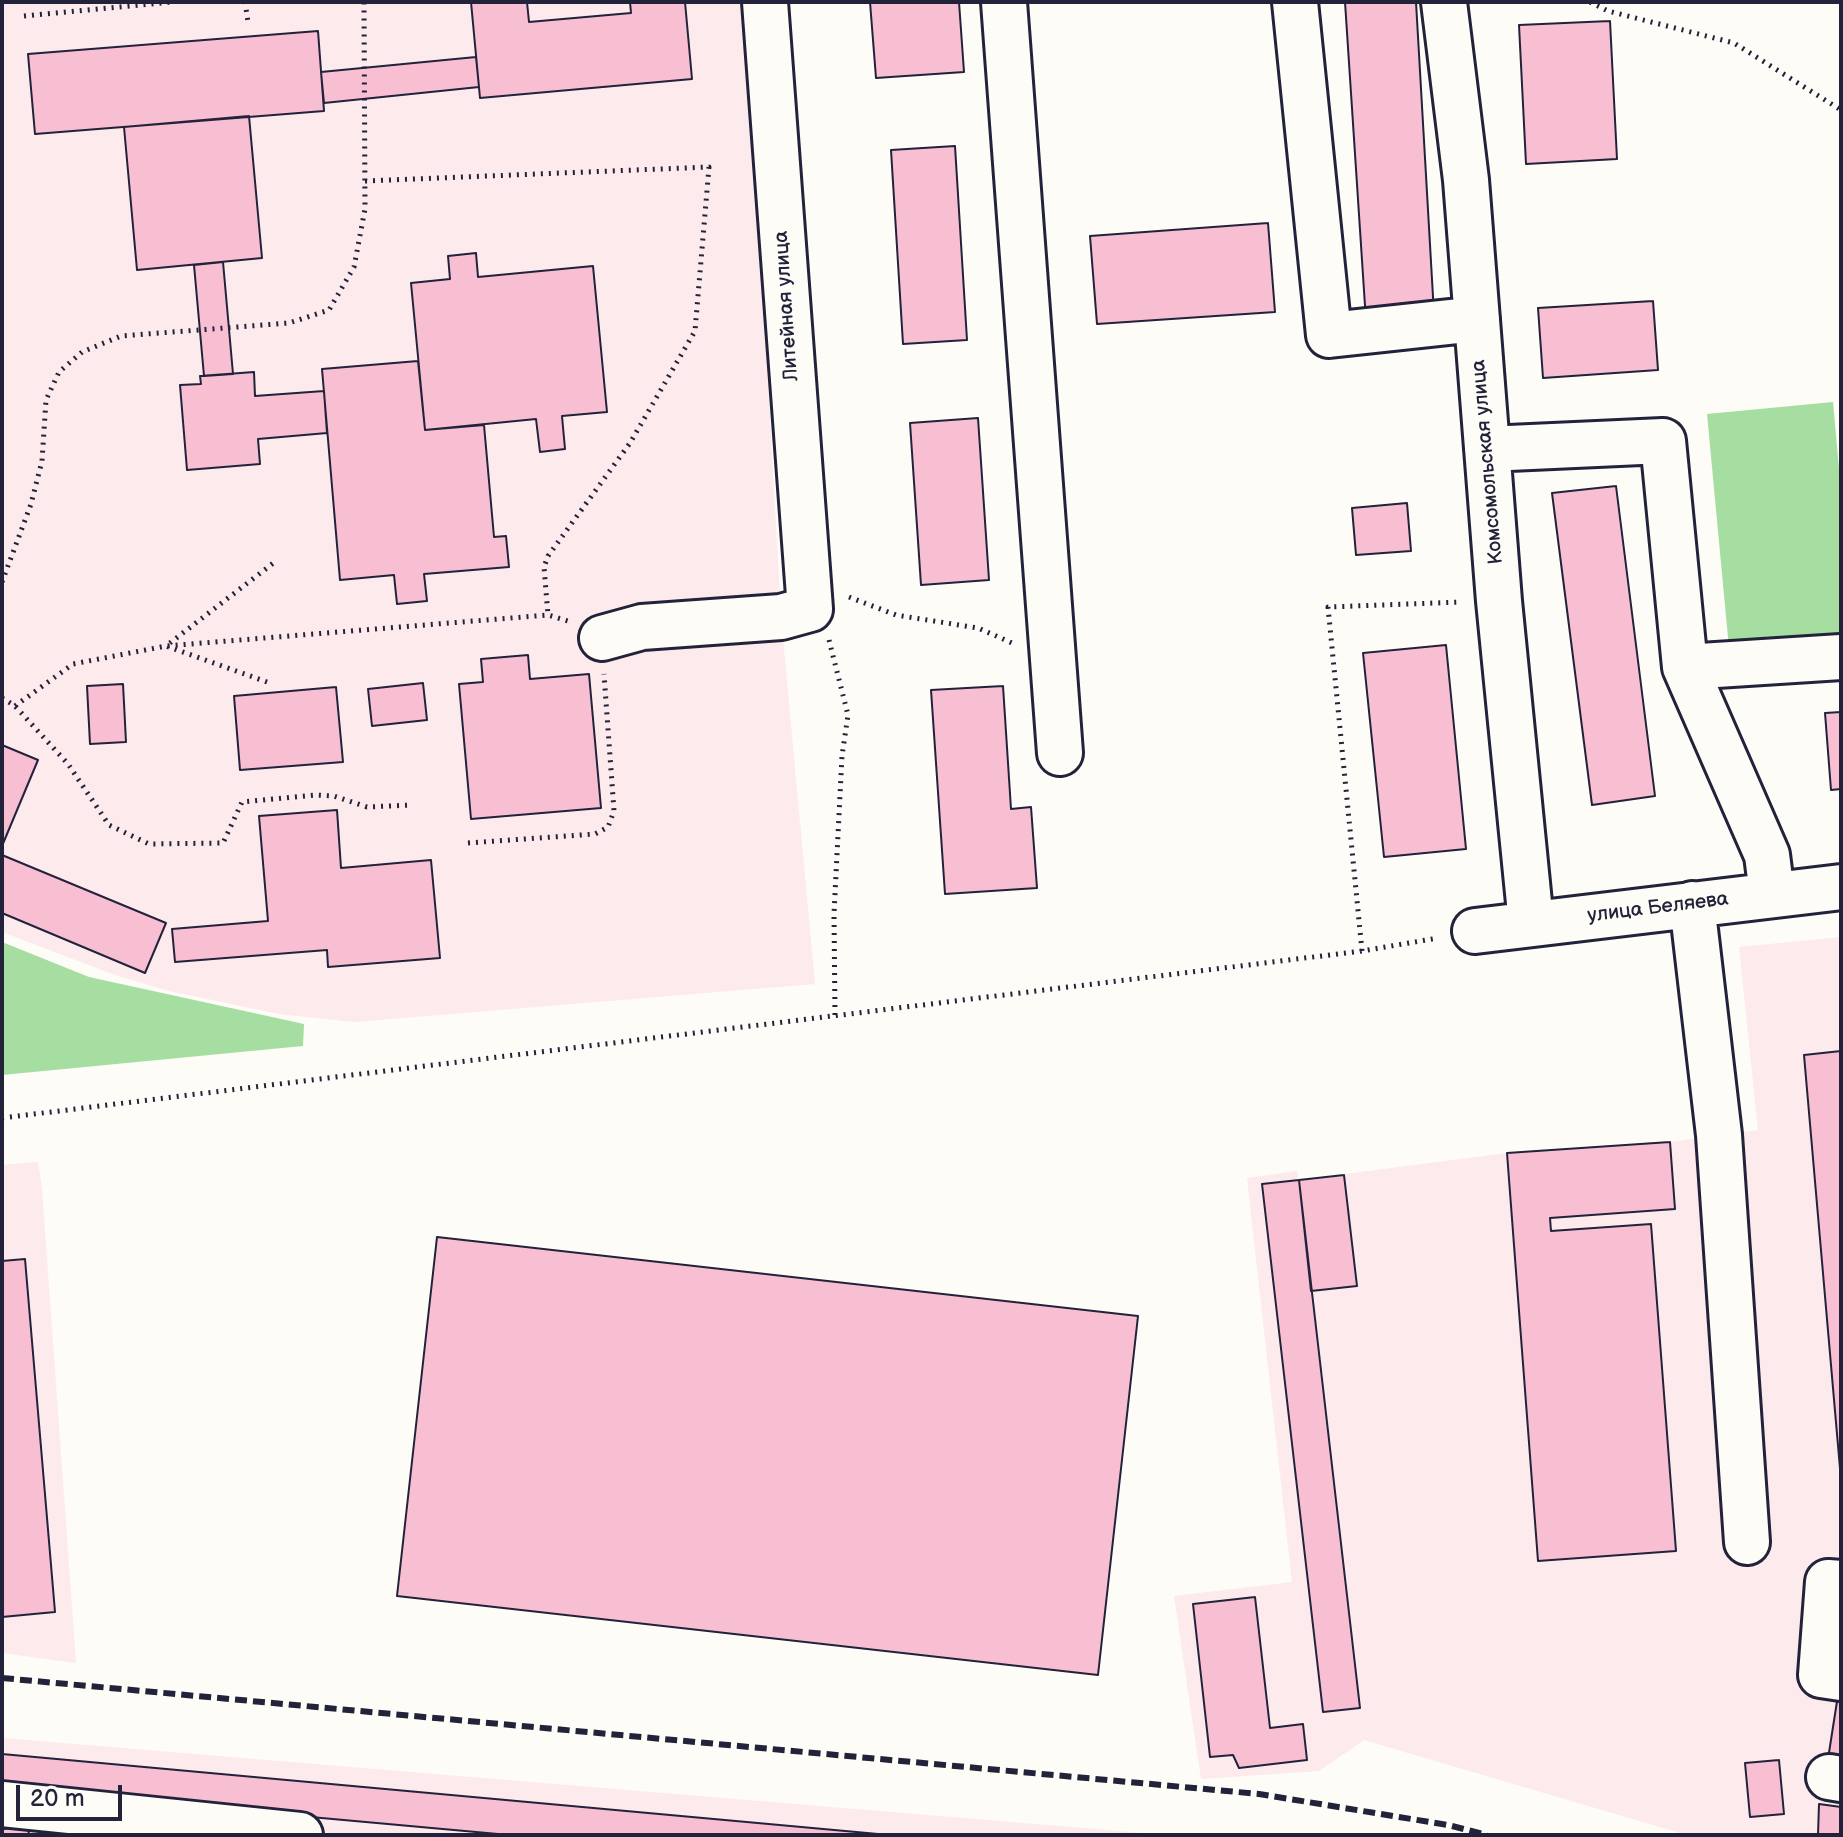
<!DOCTYPE html>
<meta charset="utf-8">
<style>
body{margin:0}
#map{position:relative;width:1843px;height:1837px;overflow:hidden;background:#fdfcf7;font-family:"Balsamiq Sans",sans-serif}
canvas{display:block}
.frame{position:absolute;inset:0;border:4px solid #22223b;pointer-events:none}
.scale{position:absolute;left:16px;top:1785px;width:106px;height:36px;box-sizing:border-box;border:4px solid #22223b;border-top:0;padding-left:10px;font-size:24px;line-height:28px;white-space:nowrap;color:#22223b;-webkit-text-stroke:6px #fdfcf7;paint-order:stroke}
</style>
<div id="map">
<canvas width="1843" height="1837"></canvas>
<div class="frame"></div>
<div class="scale">20 m</div>
</div>
<script>
const context = document.querySelector('canvas').getContext('2d');
context.lineJoin = 'round';
function paint(path, color) { context.fillStyle = color; context.fill(path, 'evenodd'); }
const poly = rows => new Path2D(rows.map(r => 'M' + r).join(''));
function stroke(path, color, width, dash) { context.strokeStyle = color; context.lineWidth = width; context.lineCap = dash ? 'butt' : 'round'; context.setLineDash(dash || []); context.stroke(path); }
function drawText(font, color, halo, rows, align = 'center') {
  context.font = font + ' "Balsamiq Sans",sans-serif'; context.lineWidth = 6; context.setLineDash([]); context.textBaseline = 'middle'; context.strokeStyle = halo; context.fillStyle = color; for (const [text, x, y, turn = 0] of rows) {
    context.save(); context.translate(x, y); context.rotate((+turn || 0) * Math.PI / 180); context.textAlign = isNaN(turn) ? turn : align; if (halo) context.strokeText(text, 0, 0); context.fillText(text, 0, 0); context.restore();
  }
}
paint(poly([
 [2,2,747,2,781,617,815,984,354,1022,279,1014,169,991,115,975,2,932],
 [1841,937,1841,1835,1687,1835,1364,1740,1319,1771,1201,1779,1174,1596,1292,1582,1247,1178,1297,1171,1299,1180,1507,1153,1670,1142,1758,1130,1739,947],
 [38,1162,42,1189,76,1663,2,1653,2,1165],
 [2,1738,1167,1835,2,1835]
]), '#fceaec');
paint(poly([
 [1833,402,1841,491,1841,638,1729,648,1707,414],
 [2,942,89,977,304,1024,303,1046,2,1075]
]), '#a6dda1');
const building = poly([
 [471,2,527,2,529,22,631,13,630,2,685,2,692,79,480,98,471,2],
 [870,2,959,2,964,72,876,78,870,2],
 [1345,2,1416,2,1434,314,1366,321,1345,2],
 [1610,21,1617,159,1526,164,1519,25,1610,21],
 [318,31,324,111,35,134,28,54,318,31],
 [476,57,479,87,324,103,321,72,476,57],
 [249,116,262,258,137,270,124,127,249,116],
 [955,146,967,340,903,344,891,150,955,146],
 [1268,223,1275,312,1097,324,1090,236,1268,223],
 [476,253,478,277,593,266,607,412,562,416,565,449,540,452,536,419,425,430,411,283,450,279,448,256,476,253],
 [223,262,233,374,204,376,194,265,223,262],
 [1653,301,1658,370,1543,378,1538,308,1653,301],
 [418,361,425,430,484,425,494,537,506,536,509,567,424,574,427,601,397,604,394,575,340,580,322,369,418,361],
 [254,372,255,396,324,391,327,433,258,439,260,464,187,470,180,385,201,384,200,376,254,372],
 [978,418,989,580,921,585,910,423,978,418],
 [1616,486,1655,796,1592,805,1552,493,1616,486],
 [1407,503,1411,551,1356,555,1352,508,1407,503],
 [1446,645,1466,849,1384,857,1363,653,1446,645],
 [528,655,530,679,589,674,601,808,471,819,459,684,483,682,481,659,528,655],
 [423,683,427,720,372,726,368,689,423,683],
 [123,684,126,742,90,744,87,686,123,684],
 [1003,686,1011,809,1031,807,1037,888,945,894,931,690,1003,686],
 [336,687,343,762,240,770,234,696,336,687],
 [1841,712,1841,789,1831,790,1825,713,1841,712],
 [2,745,38,760,2,846,2,745],
 [337,810,341,868,431,860,440,958,328,967,327,950,175,962,172,929,268,921,259,816,337,810],
 [2,855,166,923,145,973,2,913,2,855],
 [1841,1051,1841,1480,1804,1055,1841,1051],
 [1670,1142,1675,1209,1550,1218,1551,1231,1651,1224,1676,1551,1538,1561,1507,1153,1670,1142],
 [1344,1175,1357,1286,1311,1291,1299,1180,1344,1175],
 [1299,1180,1360,1708,1323,1712,1262,1184,1299,1180],
 [437,1237,1138,1316,1098,1675,397,1596,437,1237],
 [25,1259,55,1612,2,1617,2,1261,25,1259],
 [1255,1597,1270,1728,1303,1724,1307,1760,1239,1768,1233,1755,1210,1757,1193,1604,1255,1597],
 [1838,1695,1841,1695,1841,1761,1828,1759,1838,1695],
 [2,1754,889,1835,509,1835,2,1789,2,1754],
 [1779,1760,1784,1814,1750,1817,1745,1763,1779,1760],
 [1819,1804,1841,1807,1841,1835,1818,1835,1819,1804],
 [28,1827,29,1835,2,1835,2,1829,28,1827]
]);
paint(building, '#f8bfd3');
stroke(building, '#22223b', 2);
const minor = poly([
 [1004,2,1060,753],
 [1295,2,1329,335,1477,319],
 [1444,2,1466,180,1499,601,1531,923],
 [1487,449,1663,441,1685,667,1767,855,1772,894],
 [602,638,642,627,781,617,810,609,765,2],
 [1685,667,1841,657],
 [1692,904,1719,1135,1747,1542],
 [1475,931,1841,887],
 [1841,1583,1828,1582,1821,1675,1841,1678],
 [1829,1777,1841,1779],
 [2,1804,300,1835]
]);
stroke(minor, '#22223b', 50);
stroke(poly([
 [245,2,248,22],
 [1590,2,1608,11,1734,43,1841,110],
 [24,16,172,2],
 [365,181,709,167,695,331,630,443,548,556,544,567,548,615],
 [2,582,31,504,42,461,46,400,59,372,82,352,121,336,289,323,329,310,354,267,365,209,364,2],
 [849,597,896,615,978,628,1012,643],
 [829,640,848,715,842,756,834,914,835,1016],
 [267,682,166,646,276,561],
 [2,698,15,706,68,764,109,825,149,844,223,843,242,802,315,795,334,796,367,807,411,805],
 [15,706,73,664,166,646,548,615,568,621],
 [468,843,595,834,608,827,614,811,604,674],
 [1362,951,1328,607,1462,602],
 [2,1118,1362,951,1438,938]
]), '#22223b', 5, [2, 6]);
stroke(minor, '#fdfcf7', 44);
stroke(poly([
 [2,1678,1259,1794,1448,1825,1487,1835]
]), '#22223b', 6, [12, 6]);
drawText('20px', '#22223b', '#fdfcf7', [
 ["Литейная улица",787,306,-94],
 ["Комсомольская улица",1488,462,-95],
 ["улица Беляева",1658,908,-7]
]);
</script>
